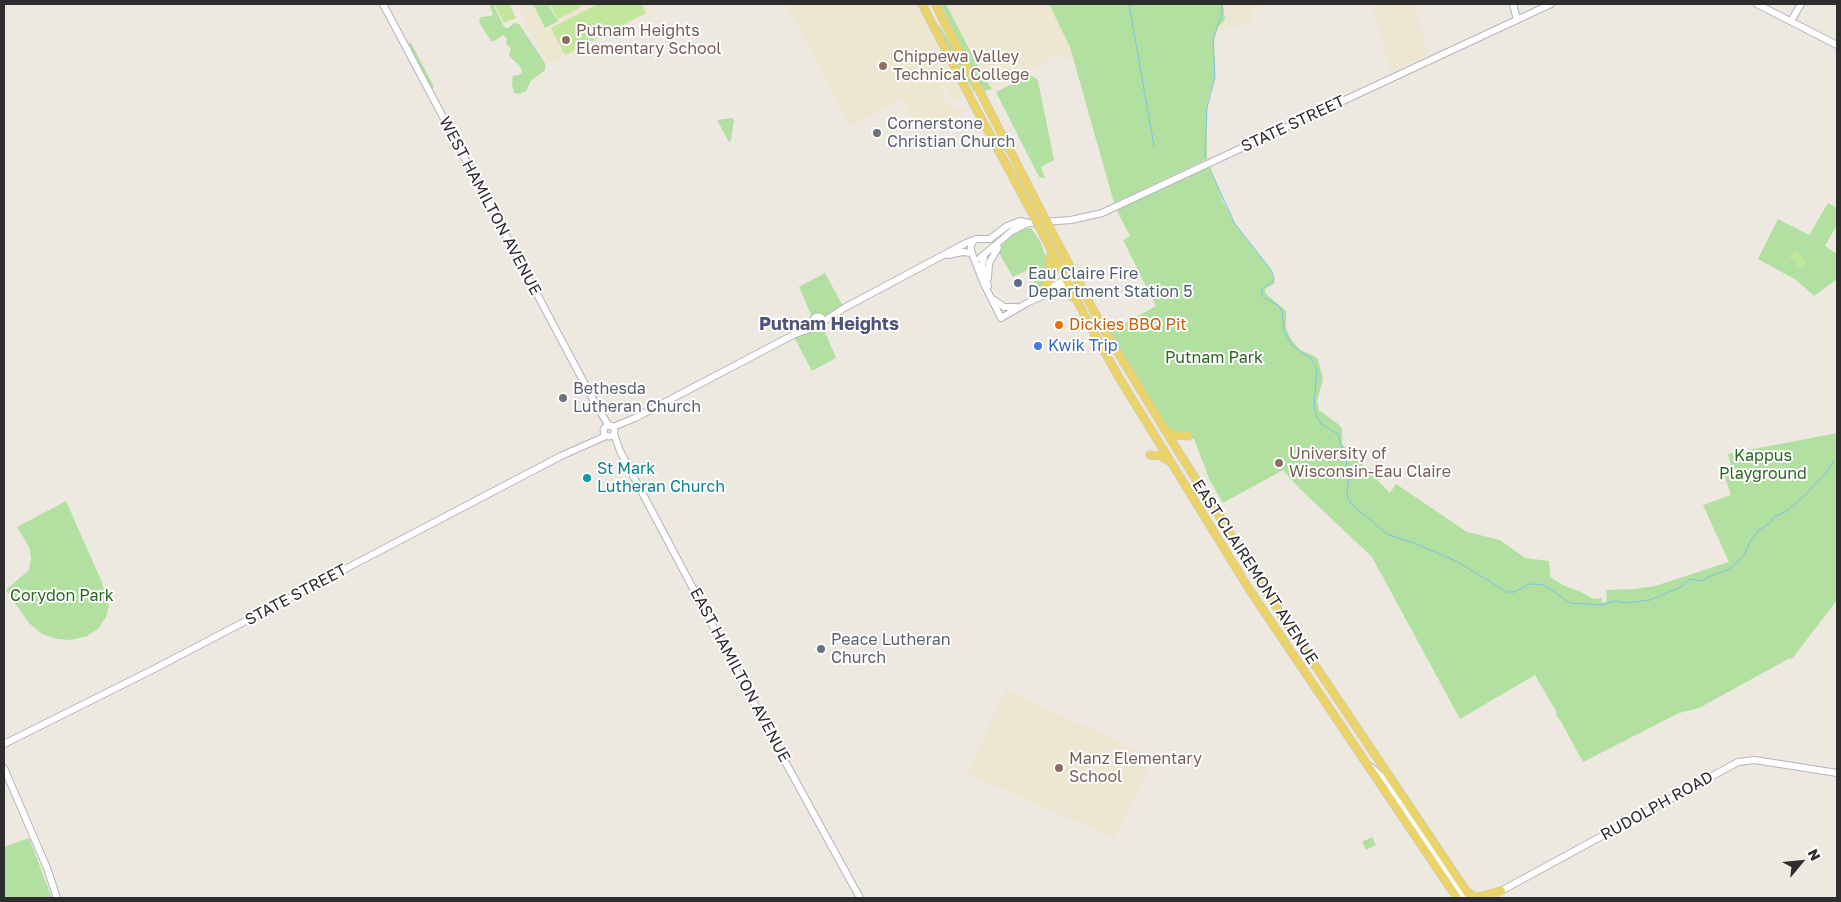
<!DOCTYPE html>
<style>
body{margin:0}
#map{position:relative;width:1841px;height:902px;overflow:hidden;background:#ede8e0;font-family:"Golos Text",sans-serif}
canvas{display:block}
.frame{position:absolute;inset:0;border:5px solid #2d2d2d;pointer-events:none}
.north{position:absolute;left:1776px;top:837px;width:50px;height:50px;-webkit-text-stroke:4px #fff;paint-order:stroke;rotate:62deg;font-size:14px;font-weight:700;line-height:20px;text-align:center;color:#2d2d2d}
.north::after{content:'';display:block;margin:auto;width:18px;height:22px;background:#2d2d2d;clip-path:polygon(50% 0,100% 100%,50% 72%,0 100%)}
</style>
<div id="map">
<canvas width="1841" height="902"></canvas>
<div class="frame"></div>
<div class="north">N</div>
</div>
<script>
const context = document.querySelector('canvas').getContext('2d');
context.lineJoin = 'round';
function paint(path, color) { context.fillStyle = color; context.fill(path, 'evenodd'); }
const poly = rows => new Path2D(rows.map(r => 'M' + r).join(''));
function stroke(path, color, width, dash) { context.strokeStyle = color; context.lineWidth = width; context.lineCap = dash ? 'butt' : 'round'; context.setLineDash(dash || []); context.stroke(path); }
function drawText(font, color, halo, rows, align = 'center') {
  context.font = font + ' "Golos Text",sans-serif'; context.lineWidth = 4; context.setLineDash([]); context.textBaseline = 'middle'; context.strokeStyle = halo; context.fillStyle = color; for (const [text, x, y, turn = 0] of rows) {
    context.save(); context.translate(x, y); context.rotate((+turn || 0) * Math.PI / 180); context.textAlign = isNaN(turn) ? turn : align; if (halo) context.strokeText(text, 0, 0); context.fillText(text, 0, 0); context.restore();
  }
}
paint(poly([
 [517,4,650,4,653,11,548,65],
 [786,4,918,4,932,31,939,51,961,95,960,99,954,100,944,84,940,86,946,101,951,108,956,110,965,107,971,108,921,134,902,98,851,127],
 [940,4,1271,4,1250,9,1253,21,1218,31,1215,46,1217,77,1211,95,1207,119,1207,159,1114,203,1073,57,1066,60,1062,54,1058,54,1020,76,990,90,985,91,982,87],
 [1372,4,1425,4,1416,7,1428,55,1393,71,1391,71],
 [1006,690,1153,758,1115,839,967,773]
]), '#ede6d1');
paint(poly([
 [489,4,493,4,504,27,508,28,514,23,519,24,545,63,545,70,531,81,526,91,519,94,514,93,512,84,513,76,521,74,522,71,519,65,509,56,511,48,506,44,507,39,503,35,494,41,491,41,479,22,480,17,491,16,493,14],
 [533,4,548,4,558,21,545,28],
 [940,4,946,4,984,78,992,89,985,91,982,87],
 [1049,4,1223,4,1225,20,1217,28,1214,40,1215,77,1208,99,1206,119,1207,159,1114,203,1070,47],
 [937,25,939,25,954,49,975,91,974,92,952,54],
 [410,42,411,43,434,87,432,88,409,45],
 [1030,75,1036,78,1038,81,1054,160,1041,167,1045,178,1039,177,996,92],
 [732,118,734,120,731,140,729,142,717,120],
 [1210,166,1223,201,1235,224,1271,270,1275,283,1265,289,1265,293,1286,311,1286,328,1290,338,1300,350,1312,355,1318,359,1323,379,1317,401,1319,410,1338,424,1342,429,1342,444,1390,493,1396,484,1467,532,1500,540,1525,558,1549,561,1550,577,1563,585,1581,592,1594,599,1602,598,1601,601,1605,603,1607,600,1606,590,1635,589,1655,586,1729,562,1703,505,1731,495,1724,475,1733,472,1728,454,1837,433,1837,600,1792,659,1790,658,1699,708,1679,713,1583,762,1560,720,1557,717,1556,711,1535,675,1460,719,1372,557,1299,488,1283,470,1223,503,1210,481,1194,439,1190,437,1171,434,1109,332,1156,306,1123,240,1130,236,1116,209],
 [1828,203,1837,208,1837,225,1825,246,1837,254,1837,279,1814,296,1796,280,1758,259,1778,219,1809,235],
 [1025,228,1031,228,1040,241,1049,266,1050,270,1044,285,1038,290,1028,270,1013,277,999,253,1002,245,1009,236],
 [825,273,844,308,823,322,822,325,836,358,812,371,793,335,810,324,813,319,799,287],
 [66,501,101,580,109,606,106,617,98,629,87,636,71,640,57,639,42,634,29,623,6,590,29,570,31,558,29,547,17,527],
 [1372,837,1376,845,1366,850,1362,842],
 [29,838,52,898,4,898,4,847]
]), '#b2e0a1');
paint(poly([
 [494,4,510,4,516,18,504,23],
 [552,4,580,4,581,7,558,19,550,5],
 [598,4,642,4,646,13,565,55,551,28],
 [1796,250,1807,263,1800,268,1789,256]
]), '#c3e69d');
stroke(poly([
 [1129,4,1154,146],
 [1205,157,1207,107,1215,77,1213,40,1222,13,1222,4],
 [1212,174,1235,224,1271,270,1274,277,1273,281,1262,289,1262,295,1265,298,1279,306,1282,310,1284,330,1292,345,1310,358,1315,365,1317,371,1314,404,1316,415,1321,424,1338,434,1341,446,1346,459,1349,477,1347,493,1348,499,1352,505,1387,534,1414,543,1456,561,1507,592,1515,592,1529,584,1544,585,1570,603,1601,605,1616,601,1625,603,1650,600,1681,587,1690,579,1702,581,1708,577,1728,570,1732,567,1744,555,1751,540,1759,530,1769,524,1774,517,1785,512,1802,498,1827,472,1834,461]
]), '#7bc4e8', 1);
const secondary = poly([
 [383,4,597,407,609,426],
 [1513,4,1517,20],
 [1757,4,1837,45],
 [1791,21,1801,4],
 [974,240,971,245,971,251,984,284,1001,318,1027,303,1065,285,1070,281],
 [948,255,962,252,972,253],
 [984,257,982,265,988,286],
 [980,258,1012,231,1028,223],
 [988,278,989,263,998,248],
 [1042,292,1063,281,1067,282],
 [994,300,1004,307,1016,307],
 '812.5 322a5.5 5.5 0 1 1 11 0a5.5 5.5 0 1 1-11 0Z',
 [823,322,844,308,966,243,976,239,990,239,1007,226,1020,221,1029,223,1071,220,1102,213,1551,4],
 '603.5 431a5.5 5.5 0 1 1 11 0a5.5 5.5 0 1 1-11 0Z',
 [613,427,635,418,793,335,815,327],
 [614,434,620,451,782,756,860,898],
 [4,744,154,669,561,456,606,436],
 [1371,767,1381,776,1464,898],
 [4,768,47,868,57,898],
 [1488,898,1738,762,1755,760,1837,773]
]);
const primary = poly([
 [922,4,972,101,1030,209],
 [935,4,1040,209],
 [1044,236,1088,322,1118,376,1249,589,1457,898],
 [1054,236,1104,330,1173,443,1282,616,1471,898],
 [1042,292,1051,278,1050,258,1052,251],
 [1053,292,1063,292,1074,298],
 [1166,431,1174,435,1188,436],
 [1150,455,1161,456,1169,461],
 [1468,892,1473,896,1477,897,1501,891]
]);
stroke(secondary, '#b3b5bf', 8);
stroke(primary, '#c8c8c8', 9);
stroke(secondary, '#fff', 6);
stroke(primary, '#e9d36a', 8);
const primaryBridge = poly([
 [1030,209,1044,236],
 [1040,209,1054,236]
]);
stroke(primaryBridge, '#c8c8c8', 9, []);
stroke(primaryBridge, '#e9d36a', 8);
for (const [x, y, r, color] of [
 [566,40,5,"#8d6e63"],
 [883,66,5,"#8d6e63"],
 [877,133,5,"#6b7280"],
 [1018,283,5,"#5c6f8a"],
 [1059,325,5,"#e8710a"],
 [1038,346,5,"#3f7fe0"],
 [563,398,5,"#6b7280"],
 [1279,463,5,"#8d6e63"],
 [587,478,5,"#0f9aa8"],
 [821,649,5,"#6b7280"],
 [1059,768,5,"#8d6e63"]
]) { const dot = new Path2D(); dot.arc(x, y, r, 0, 2 * Math.PI); context.fillStyle = color; context.fill(dot); stroke(dot, '#fff', 2); }
drawText('16px', '#785e54', '#fff', [
 ["Putnam Heights",576,31],
 ["Elementary School",576,49],
 ["Chippewa Valley",893,57],
 ["Technical College",893,75],
 ["University of",1289,454],
 ["Wisconsin-Eau Claire",1289,472],
 ["Manz Elementary",1069,759],
 ["School",1069,777]
], 'left');
drawText('16px', '#5b616d', '#fff', [
 ["Cornerstone",887,124],
 ["Christian Church",887,142],
 ["Bethesda",573,389],
 ["Lutheran Church",573,407],
 ["Peace Lutheran",831,640],
 ["Church",831,658]
], 'left');
drawText('16px', '#2d2d2d', '#fff', [
 ["STATE STREET",1293,124,-25],
 ["WEST HAMILTON AVENUE",490,206,62],
 ["EAST CLAIREMONT AVENUE",1255,572,57],
 ["STATE STREET",296,595,-28],
 ["EAST HAMILTON AVENUE",740,675,62],
 ["RUDOLPH ROAD",1657,806,-29]
]);
drawText('16px', '#4e5e75', '#fff', [
 ["Eau Claire Fire",1028,274],
 ["Department Station 5",1028,292]
], 'left');
drawText('16px', '#c56008', '#fff', [
 ["Dickies BBQ Pit",1069,325]
], 'left');
drawText('16px', '#366cbe', '#fff', [
 ["Kwik Trip",1048,346]
], 'left');
drawText('16px', '#2a6720', '#fff', [
 ["Putnam Park",1214,358],
 ["Kappus",1763,456],
 ["Playground",1763,474],
 ["Corydon Park",62,596]
]);
drawText('16px', '#0d838f', '#fff', [
 ["St Mark",597,469],
 ["Lutheran Church",597,487]
], 'left');
drawText('bold 18px', '#4f547b', '#fff', [
 ["Putnam Heights",829,324]
]);
</script>
